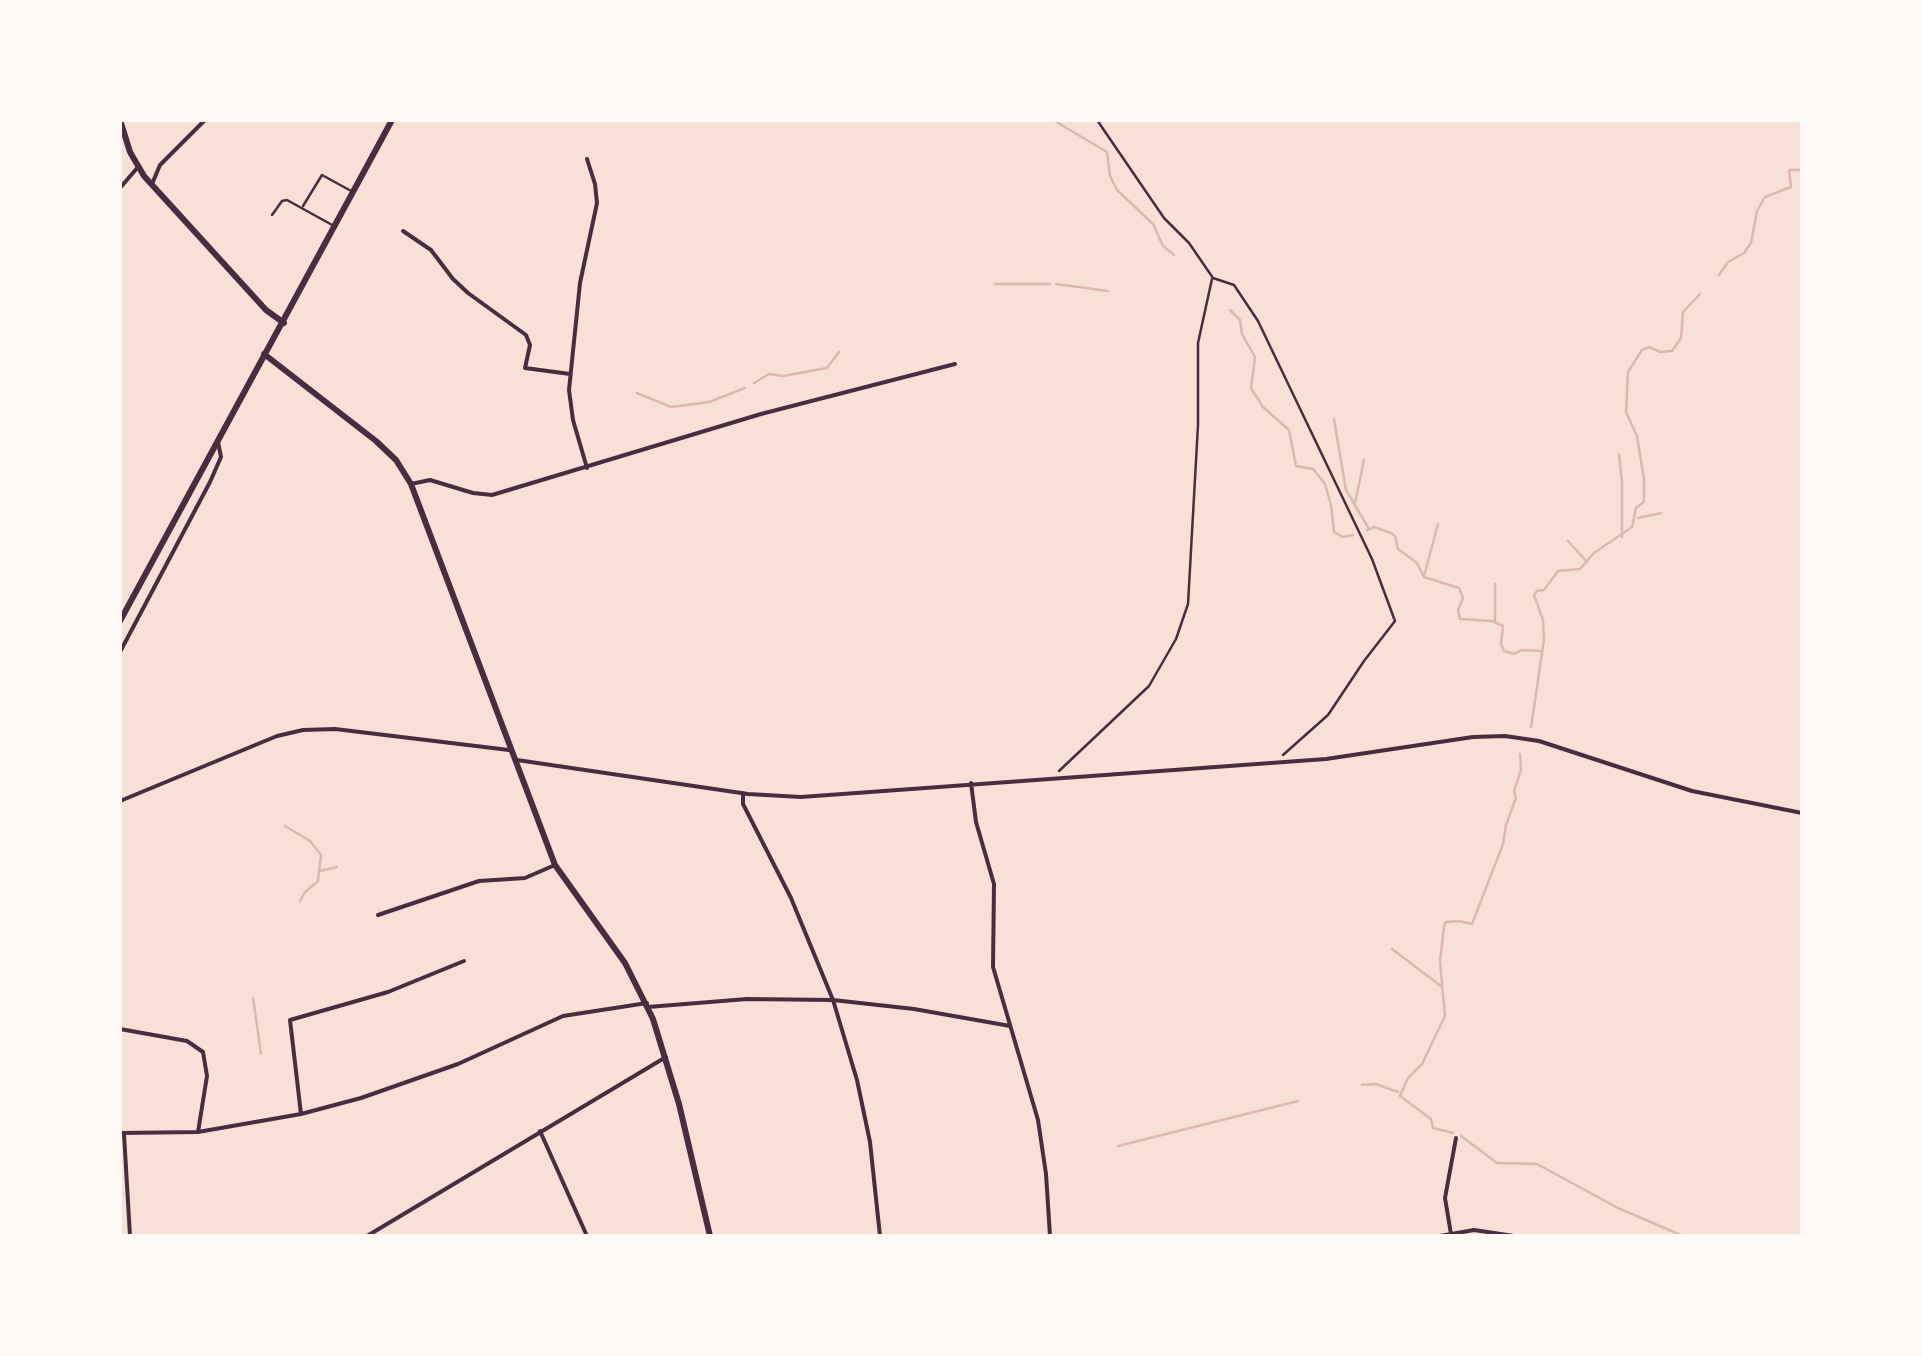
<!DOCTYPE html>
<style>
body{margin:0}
#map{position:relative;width:1922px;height:1356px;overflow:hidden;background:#f7e1d7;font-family:Signika,sans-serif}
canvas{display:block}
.frame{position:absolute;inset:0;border:122px solid #fffaf5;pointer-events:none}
</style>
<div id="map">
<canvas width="1922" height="1356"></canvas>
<div class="frame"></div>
</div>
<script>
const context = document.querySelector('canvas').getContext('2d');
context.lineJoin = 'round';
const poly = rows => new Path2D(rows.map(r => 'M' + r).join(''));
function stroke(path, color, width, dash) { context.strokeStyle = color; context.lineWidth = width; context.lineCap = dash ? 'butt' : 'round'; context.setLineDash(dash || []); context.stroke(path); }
stroke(poly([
 [1053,120,1107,152,1110,176,1117,190,1153,224,1163,246,1174,255],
 [1719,275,1728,262,1744,253,1751,243,1757,211,1765,197,1791,187,1789,170,1802,170],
 [995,284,1050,284],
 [1056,284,1108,291],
 [1230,310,1240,320,1242,334,1255,357,1251,388,1263,407,1289,430,1296,466,1313,469,1325,484,1331,505,1334,532,1343,537,1353,535],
 [754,383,769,374,783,376,827,368,839,352],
 [637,393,671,407,709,402,745,388],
 [1334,419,1346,490,1368,527],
 [1619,454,1622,482,1622,537],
 [1355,503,1364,460],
 [1638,518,1661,513],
 [1367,530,1374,527,1391,533,1395,536,1398,549,1417,563,1424,577,1459,588,1463,598,1458,610,1460,619,1492,621,1503,626,1501,644,1504,651,1514,654,1522,650,1541,651],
 [1568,541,1587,562],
 [1424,576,1438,524],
 [1495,584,1495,621],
 [1531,727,1544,640,1543,620,1534,595,1537,591,1544,590,1558,571,1580,569,1594,553,1632,527,1636,508,1644,502,1644,479,1637,436,1626,412,1628,372,1642,350,1649,347,1660,352,1672,351,1681,338,1683,312,1700,294],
 [285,826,310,841,321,855,318,881,305,892,300,901],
 [320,871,337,867],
 [1392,949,1442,987],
 [253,998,261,1054],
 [1362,1085,1376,1084,1398,1092],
 [1453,1133,1433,1128,1431,1119,1400,1096,1408,1078,1422,1064,1445,1016,1440,961,1444,926,1446,922,1459,921,1472,924,1503,844,1506,825,1516,798,1514,791,1521,770,1520,754],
 [1461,1136,1497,1163,1537,1164,1618,1208,1683,1236],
 [1118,1146,1298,1101]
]), '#dcb8b0', 2.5);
stroke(poly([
 [1097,120,1164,218,1189,243,1213,278,1234,285,1258,321,1372,559,1395,621,1364,661,1328,715,1283,755],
 [1059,771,1149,686,1176,639,1188,604,1198,425,1198,343,1212,279]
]), '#4a2c40', 2.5);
stroke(poly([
 [303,206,322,175,353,192],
 [272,215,282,201,287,200,334,226]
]), '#4a2c40', 2.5);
stroke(poly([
 [152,184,160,165,205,120],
 [120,188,138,167],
 [403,231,431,250,453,279,468,293,526,335,530,345,525,368,570,374],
 [587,468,573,420,569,390,580,283,597,203,595,184,587,159],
 [411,484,430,480,473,493,492,495,761,414,955,364],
 [120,652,210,482,221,457,218,442],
 [517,760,748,794,801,797,1326,759,1473,737,1505,736,1539,741,1692,791,1802,813],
 [971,783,976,822,994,884,993,967,1038,1120,1046,1174,1050,1236],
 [743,793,743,804,791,898,833,1000,857,1080,870,1142,880,1236],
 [120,801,277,736,303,730,335,729,509,750],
 [378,915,479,881,525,878,555,865],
 [648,1007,747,999,833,1000,914,1009,1010,1026],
 [120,1029,187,1041,203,1052,207,1076,198,1132],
 [301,1114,290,1020,388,992,464,961],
 [540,1131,587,1236],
 [120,1133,198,1132,301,1114,361,1098,458,1064,563,1016,647,1003],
 [124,1134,130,1236],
 [1451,1234,1445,1198,1456,1138],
 [367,1236,666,1057],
 [1440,1236,1474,1230,1514,1236]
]), '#4a2c40', 4);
stroke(poly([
 [120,120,130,152,144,176,266,310,284,323],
 [264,354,376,441,396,460,411,484,555,865,625,963,653,1019,679,1104,710,1236],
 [120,621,392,120]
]), '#4a2c40', 6);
</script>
